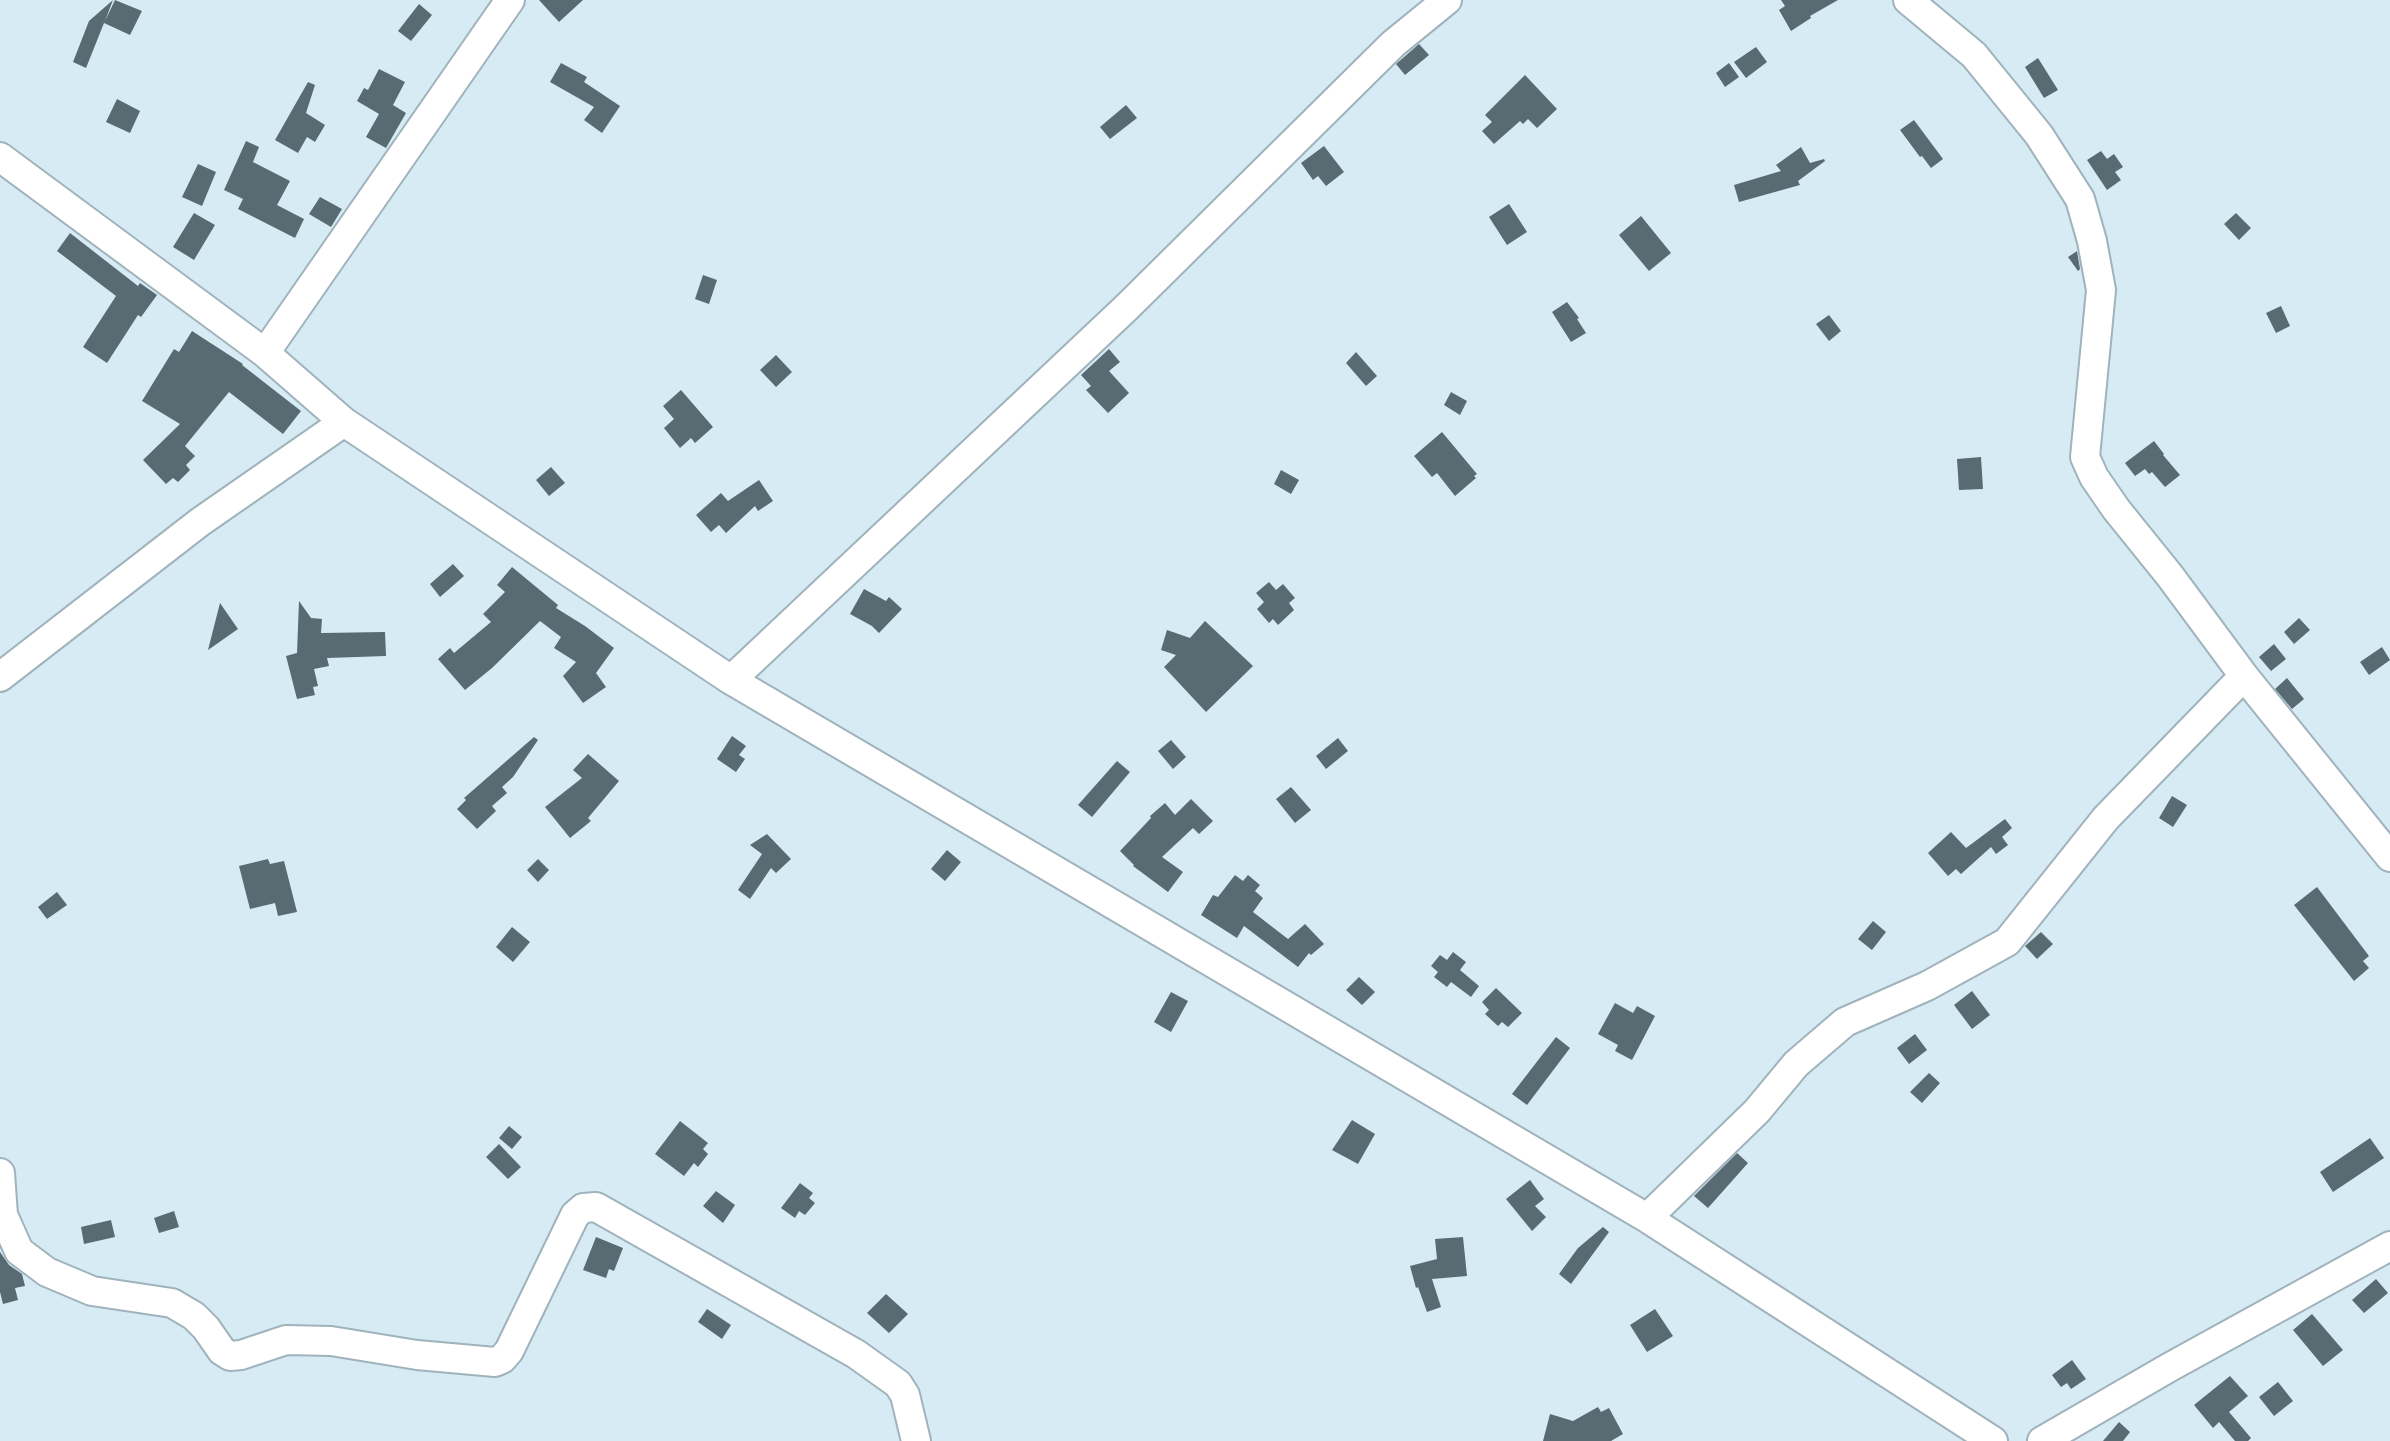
<!DOCTYPE html>
<style>
body{margin:0}
canvas{display:block;background:#d7ebf4}
</style>
<canvas width="2390" height="1441"></canvas>
<script>
const context = document.querySelector('canvas').getContext('2d');
context.lineJoin = 'round';
function paint(path, color) { context.fillStyle = color; context.fill(path, 'evenodd'); }
const poly = rows => new Path2D(rows.map(r => 'M' + r).join(''));
function stroke(path, color, width, dash) { context.strokeStyle = color; context.lineWidth = width; context.lineCap = dash ? 'butt' : 'round'; context.setLineDash(dash || []); context.stroke(path); }
paint(poly([
 [113,0,105,21,115,0,142,11,130,35,104,23,86,68,73,62,89,21],
 [539,0,583,0,559,22],
 [1781,0,1838,0,1810,16,1811,18,1791,31,1779,10,1785,6],
 [419,4,432,15,411,41,398,31],
 [1419,44,1429,55,1405,75,1396,64],
 [1756,47,1767,62,1746,78,1734,62],
 [2038,58,2058,90,2044,98,2025,67],
 [561,63,587,77,584,82,620,106,602,133,584,120,594,107,550,82],
 [1729,63,1739,77,1725,87,1716,73],
 [379,69,405,82,393,105,406,113,386,148,366,137,379,114,357,101,364,88,368,90],
 [1525,75,1557,109,1537,128,1528,119,1523,124,1520,121,1494,144,1482,131,1492,122,1485,115],
 [308,82,315,85,306,113,325,125,315,142,307,137,298,153,275,140],
 [117,99,140,111,130,133,106,122],
 [1126,105,1137,118,1110,139,1100,127],
 [1914,120,1943,159,1931,168,1922,156,1920,157,1900,130],
 [246,141,259,147,253,162,290,181,277,205,304,219,295,238,238,209,243,199,224,190],
 [1324,146,1344,172,1326,186,1318,176,1313,180,1301,163],
 [1801,147,1810,163,1824,159,1825,161,1798,181,1800,185,1739,202,1734,185,1781,171,1776,165],
 [2101,151,2107,159,2114,154,2123,167,2115,172,2121,180,2107,190,2087,160],
 [198,164,216,172,202,206,182,197],
 [320,197,342,209,331,227,309,214],
 [1509,204,1527,232,1507,245,1489,217],
 [194,213,215,225,194,260,173,247],
 [2236,213,2251,228,2239,240,2224,224],
 [1641,216,1671,253,1649,271,1619,235],
 [70,233,138,286,140,283,157,295,141,317,138,315,107,363,83,347,116,296,57,251],
 [2077,251,2080,269,2078,271,2068,257],
 [703,275,717,280,709,304,695,299],
 [1567,302,1579,318,1577,319,1586,333,1571,342,1552,312],
 [2281,306,2290,326,2276,333,2266,313],
 [1829,315,1841,331,1829,341,1816,324],
 [192,331,243,364,242,365,301,411,283,434,229,392,185,446,195,456,186,465,190,470,178,482,173,478,166,484,143,460,180,424,142,401,174,349,179,352],
 [1109,349,1120,362,1109,371,1129,393,1108,413,1086,390,1091,386,1081,375],
 [1356,352,1377,376,1366,386,1346,363],
 [776,355,792,372,776,387,760,370],
 [681,390,713,427,695,443,691,438,680,448,664,428,674,419,663,406],
 [1451,392,1467,401,1460,415,1444,405],
 [1442,432,1477,474,1474,476,1476,478,1455,496,1437,473,1432,477,1414,456],
 [2154,441,2164,454,2163,455,2180,475,2165,487,2152,472,2149,474,2145,469,2135,476,2125,463],
 [1981,457,1983,489,1959,490,1957,459],
 [551,467,565,483,549,496,536,480],
 [1281,470,1299,480,1291,494,1274,484],
 [759,480,773,501,758,511,755,506,726,533,719,525,711,532,696,515,721,493,728,501],
 [453,564,464,576,440,597,430,584],
 [512,567,558,605,556,608,585,626,614,648,596,673,606,687,583,703,563,676,576,662,554,648,561,637,540,621,492,668,465,690,438,659,450,648,454,653,491,622,483,614,505,592,497,585],
 [1269,582,1276,590,1283,584,1295,598,1289,603,1294,610,1278,625,1273,619,1269,623,1257,609,1264,602,1256,593],
 [864,589,886,601,889,597,902,609,879,633,872,626,850,614],
 [299,601,311,618,322,619,321,633,385,632,386,656,327,658,329,666,314,669,318,686,313,687,315,695,297,699,286,656,297,653],
 [220,603,238,629,208,650],
 [2299,618,2310,630,2294,644,2284,632],
 [1205,621,1253,666,1206,712,1164,667,1176,655,1161,650,1167,630,1190,638],
 [2274,644,2286,659,2271,671,2259,657],
 [2382,647,2390,660,2369,675,2360,662],
 [2287,678,2304,699,2292,709,2275,689],
 [732,736,746,746,739,755,745,759,736,772,717,759],
 [534,737,538,740,513,777,502,787,507,793,492,806,496,811,477,829,457,809,466,800,464,798],
 [1338,738,1348,751,1326,769,1316,756],
 [1171,740,1186,757,1173,769,1158,751],
 [588,754,619,781,588,818,591,821,570,838,545,807,582,778,573,770],
 [1117,761,1130,772,1092,817,1078,805],
 [1291,787,1311,810,1295,823,1276,799],
 [2172,796,2187,805,2173,827,2159,818],
 [1191,799,1213,821,1199,834,1193,828,1162,857,1183,872,1168,892,1133,866,1134,865,1120,851,1151,818,1150,816,1165,803,1175,815],
 [2005,819,2012,828,2002,837,2008,845,1996,854,1991,847,1961,874,1956,869,1948,876,1928,853,1951,832,1966,848],
 [767,834,791,859,776,873,771,868,750,899,738,890,762,854,750,845],
 [947,850,961,862,945,881,931,869],
 [268,859,270,864,284,861,297,912,278,916,275,903,250,909,239,866],
 [538,859,549,870,538,882,527,870],
 [1235,875,1243,881,1248,875,1260,885,1255,891,1263,898,1253,912,1288,939,1305,924,1324,944,1311,955,1309,953,1298,967,1244,926,1237,938,1201,915,1213,895,1218,897],
 [2317,887,2369,956,2363,961,2369,968,2354,981,2294,905],
 [57,892,67,905,47,919,38,907],
 [1873,921,1886,932,1872,950,1858,939],
 [512,927,530,942,513,962,496,947],
 [2041,932,2053,944,2037,959,2025,946],
 [1453,952,1466,962,1460,970,1479,986,1471,997,1451,982,1447,987,1434,977,1438,972,1431,966,1440,955,1447,960],
 [1359,977,1375,992,1362,1005,1346,990],
 [1496,988,1522,1013,1508,1027,1502,1022,1498,1026,1485,1014,1489,1010,1482,1002],
 [1972,991,1990,1015,1972,1029,1954,1005],
 [1171,992,1188,1001,1171,1032,1154,1022],
 [1615,1003,1633,1013,1637,1006,1655,1016,1632,1060,1615,1051,1618,1045,1598,1034],
 [1915,1034,1927,1050,1909,1064,1897,1048],
 [1556,1037,1570,1048,1527,1105,1512,1094],
 [1929,1073,1940,1083,1922,1103,1910,1092],
 [1352,1120,1375,1134,1358,1164,1332,1150],
 [680,1121,708,1143,703,1149,708,1154,698,1167,694,1163,684,1176,655,1154],
 [509,1126,522,1137,512,1149,499,1138],
 [2370,1138,2384,1158,2333,1192,2320,1172],
 [499,1144,521,1167,508,1179,486,1157],
 [1737,1153,1748,1163,1708,1208,1694,1196],
 [1530,1180,1544,1199,1535,1206,1546,1217,1532,1231,1506,1199],
 [800,1183,813,1193,809,1198,815,1203,805,1215,799,1211,795,1218,781,1208],
 [716,1191,735,1205,723,1223,703,1206],
 [174,1211,179,1227,159,1233,154,1218],
 [111,1220,115,1237,84,1244,81,1227],
 [1603,1227,1609,1232,1571,1284,1559,1274,1578,1248],
 [596,1237,623,1248,614,1271,609,1269,606,1278,583,1270],
 [1463,1237,1467,1276,1432,1279,1441,1307,1427,1312,1418,1287,1416,1288,1410,1266,1437,1259,1435,1239],
 [0,1252,9,1265,22,1274,25,1286,15,1288,18,1300,3,1304,0,1292],
 [2376,1279,2388,1293,2364,1313,2352,1300],
 [886,1294,908,1314,889,1333,867,1313],
 [707,1309,731,1325,722,1339,698,1322],
 [1655,1309,1673,1336,1647,1352,1630,1325],
 [2312,1314,2343,1350,2323,1366,2293,1330],
 [2072,1360,2086,1379,2071,1389,2067,1383,2061,1387,2052,1375],
 [2230,1376,2248,1396,2229,1412,2251,1438,2248,1441,2235,1441,2219,1422,2213,1428,2194,1405],
 [2278,1382,2293,1401,2274,1416,2259,1397],
 [1598,1407,1601,1412,1609,1408,1623,1434,1611,1441,1543,1441,1550,1414,1573,1421],
 [2119,1422,2130,1432,2123,1441,2103,1441]
]), '#586a72');
const minor = poly([
 [1908,0,1974,55,2039,135,2080,199,2092,241,2101,290,2085,457,2094,477,2116,509,2170,576,2244,676,2390,857],
 [0,157,265,353,344,422,731,680,1647,1218,1993,1441],
 [265,353,510,0],
 [0,677,200,522,344,422],
 [731,680,1126,308,1393,44,1447,0],
 [0,1173,3,1215,19,1251,47,1272,92,1291,172,1303,194,1316,206,1328,222,1351,230,1356,241,1355,286,1340,331,1341,417,1355,495,1362,502,1359,509,1351,575,1215,583,1208,596,1207,856,1354,898,1384,905,1395,916,1441],
 [1647,1218,1757,1111,1796,1064,1845,1022,1927,986,2007,942,2106,818,2244,676],
 [2042,1441,2170,1367,2390,1246]
]);
stroke(minor, '#a0b3bc', 32);
stroke(minor, '#fff', 28);
</script>
